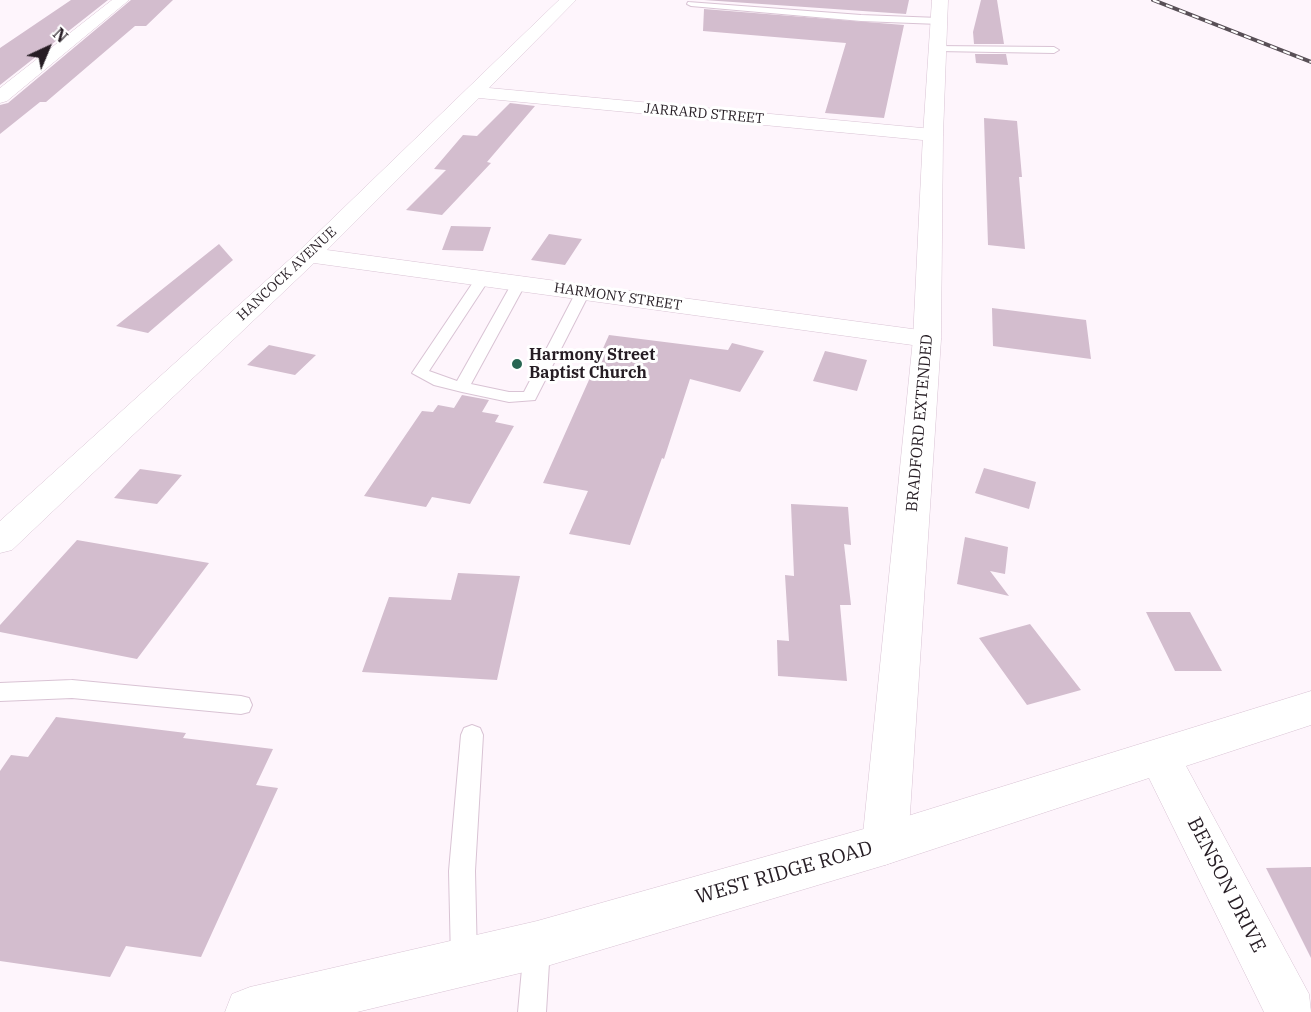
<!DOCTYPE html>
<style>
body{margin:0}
#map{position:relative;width:1311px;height:1012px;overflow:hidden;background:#fef5fc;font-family:"IBM Plex Serif",serif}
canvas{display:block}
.north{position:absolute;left:18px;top:18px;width:60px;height:60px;-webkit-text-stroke:4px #fff;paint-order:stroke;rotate:44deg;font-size:16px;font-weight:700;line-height:24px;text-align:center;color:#261d24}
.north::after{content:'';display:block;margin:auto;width:21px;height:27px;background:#261d24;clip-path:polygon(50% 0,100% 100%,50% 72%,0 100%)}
</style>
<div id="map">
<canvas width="1311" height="1012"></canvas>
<div class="north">N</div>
</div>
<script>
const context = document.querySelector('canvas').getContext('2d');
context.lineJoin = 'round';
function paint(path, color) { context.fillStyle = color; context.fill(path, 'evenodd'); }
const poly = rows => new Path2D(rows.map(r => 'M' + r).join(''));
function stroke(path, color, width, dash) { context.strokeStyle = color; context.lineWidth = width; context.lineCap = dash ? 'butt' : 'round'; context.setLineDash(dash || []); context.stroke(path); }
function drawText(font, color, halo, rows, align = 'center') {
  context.font = font + ' "IBM Plex Serif",serif'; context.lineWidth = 6; context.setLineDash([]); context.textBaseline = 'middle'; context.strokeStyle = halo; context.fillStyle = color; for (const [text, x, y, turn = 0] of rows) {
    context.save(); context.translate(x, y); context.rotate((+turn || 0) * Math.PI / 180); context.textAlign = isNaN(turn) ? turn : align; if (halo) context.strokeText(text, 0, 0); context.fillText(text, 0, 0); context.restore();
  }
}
paint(poly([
 [71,0,108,0,0,85,0,48],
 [131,0,173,0,146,26,135,26,46,102,40,102,0,134,0,105,8,103],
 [704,0,909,0,906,14],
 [981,0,997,0,1004,44,974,44,973,32],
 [704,9,904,25,884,118,825,113,846,43,703,31],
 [975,54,1006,54,1008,65,976,63],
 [510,103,535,106,487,162,491,163,442,215,406,210,446,170,434,169,463,135,477,136],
 [984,118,1017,121,1022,177,1019,177,1025,249,988,245],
 [451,226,491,227,483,251,442,250],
 [549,234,582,239,565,265,531,260],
 [219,244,233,260,148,333,116,326],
 [992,308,1086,320,1091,359,993,346],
 [609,335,728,350,732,343,764,351,740,392,690,379,664,459,662,458,630,545,569,534,588,491,543,483],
 [269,345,316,355,295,375,247,365],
 [825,351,867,360,857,391,813,381],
 [462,395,489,400,482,412,499,415,495,422,514,426,470,504,432,497,426,507,364,496,422,411,433,412,438,405,454,408],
 [984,468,1036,482,1029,509,975,493],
 [140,469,182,475,157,504,114,498],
 [791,504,848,507,851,545,844,544,851,605,840,605,847,681,778,676,777,640,789,641,785,575,794,576],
 [965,537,1008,547,1005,574,990,571,1009,596,957,584],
 [77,540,209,563,137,659,0,632,0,625],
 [458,573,520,576,497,680,362,672,389,597,451,600],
 [1146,612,1190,612,1222,671,1175,671],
 [1030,624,1081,690,1027,705,979,638],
 [56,717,186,733,183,738,273,749,256,785,278,788,201,957,126,946,110,977,0,961,0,771,11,755,28,757],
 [1311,867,1311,958,1266,868]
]), '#d3bdce');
const lane = poly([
 [688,2,861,15,939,18,943,21,939,24,861,21,691,6,687,4,688,2],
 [934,46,1054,47,1059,50,1054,53,937,51,934,50,934,46],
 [483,274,490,278,429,371,457,381,512,283,514,280,524,280,526,283,471,384,509,392,524,392,576,292,583,288,590,292,535,400,509,402,462,392,434,385,412,373,478,275,483,274],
 [72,680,241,696,249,698,252,705,249,712,241,714,72,698,0,701,0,683,72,680],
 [472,725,480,728,483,735,475,871,477,960,473,969,464,973,455,969,451,960,449,871,461,735,464,728,472,725],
 [537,934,546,938,550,947,546,1012,518,1012,524,947,528,938,537,934]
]);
const street = poly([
 [112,0,129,0,7,101,0,103,0,88,112,0],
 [559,0,576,0,489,88,933,129,940,131,943,135,940,139,933,141,479,98,327,250,927,331,937,333,941,339,937,345,927,347,314,263,12,550,0,553,0,521,300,250,559,0],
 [1311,691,1311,725,1186,766,1309,994,1311,1012,1264,1012,1149,778,885,865,537,969,357,1012,225,1012,232,994,250,987,537,921,885,823,1311,691]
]);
const secondary = poly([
 [932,0,948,0,943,135,941,339,908,844,901,859,885,865,869,859,862,844,913,339,923,135,932,0]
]);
stroke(lane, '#d9c3d4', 2);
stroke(street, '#d9c3d4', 1);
stroke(secondary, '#d9c3d4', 1);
paint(lane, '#fff');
paint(street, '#fff');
paint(secondary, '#fff');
const rail = poly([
 [1153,0,1311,62]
]);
stroke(rail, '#595057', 4);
stroke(rail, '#fff', 2, [7]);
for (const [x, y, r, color] of [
 [517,364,6,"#286653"]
]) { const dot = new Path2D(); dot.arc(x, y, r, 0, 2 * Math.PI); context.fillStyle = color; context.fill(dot); stroke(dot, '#fff', 2); }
drawText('14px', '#261d24', '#fff', [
 ["JARRARD STREET",704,114,5],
 ["HANCOCK AVENUE",287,274,-43],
 ["HARMONY STREET",618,297,8]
]);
drawText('bold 16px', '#261d24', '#fff', [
 ["Harmony Street",529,355],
 ["Baptist Church",529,373]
], 'left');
drawText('16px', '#261d24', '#fff', [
 ["BRADFORD EXTENDED",920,423,-85]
]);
drawText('20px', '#261d24', '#fff', [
 ["WEST RIDGE ROAD",784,873,-16],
 ["BENSON DRIVE",1226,885,63]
]);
</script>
